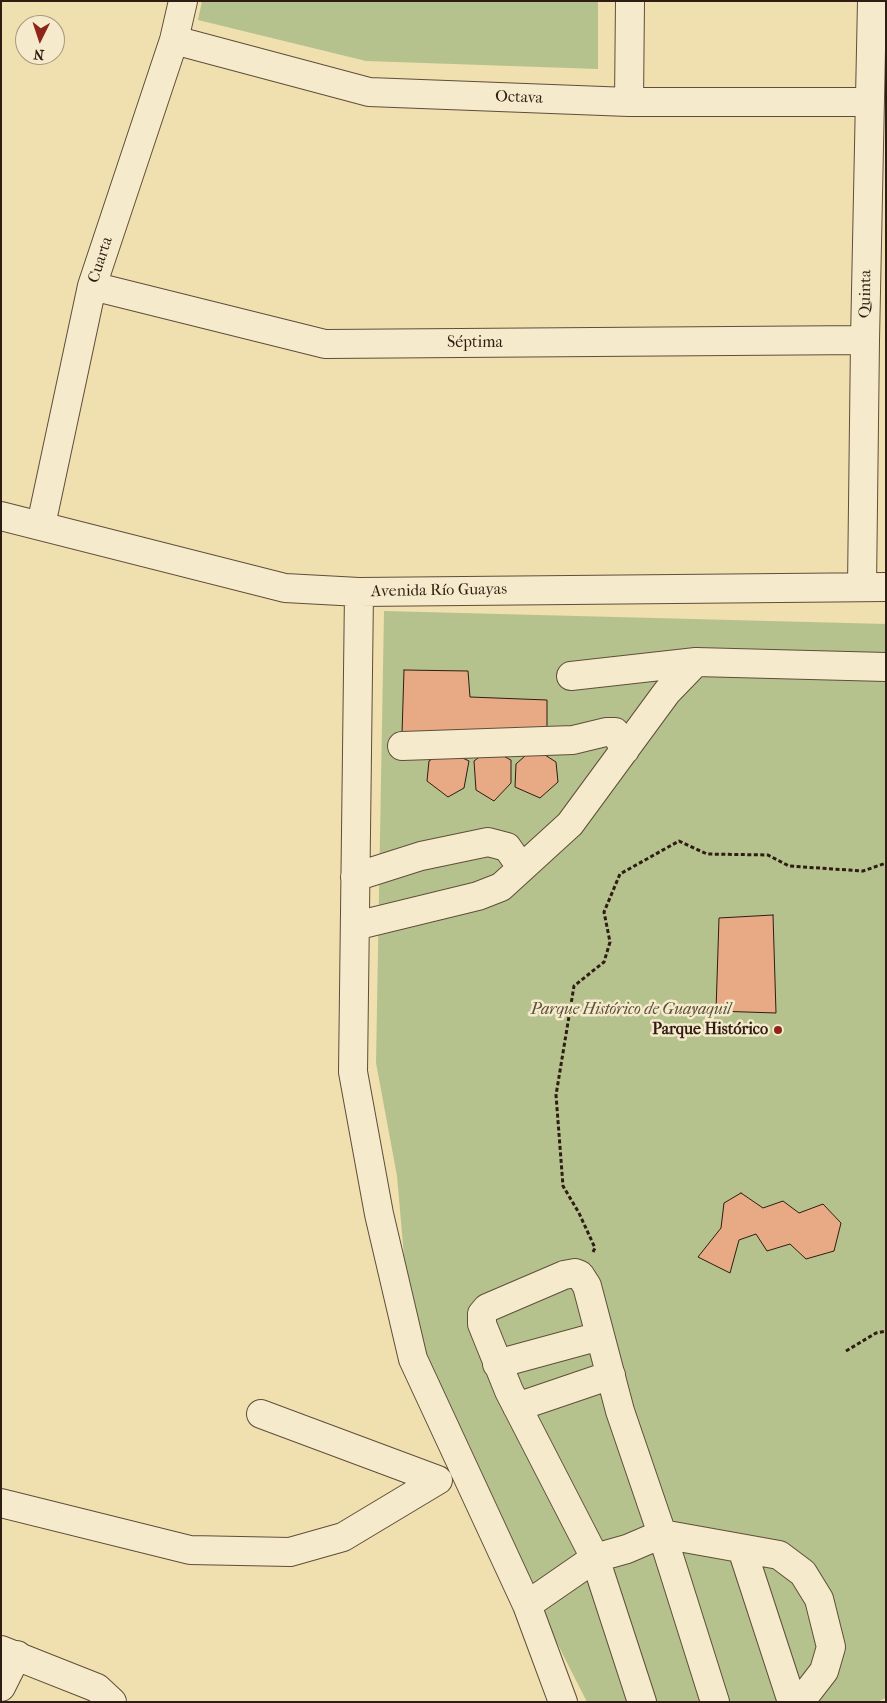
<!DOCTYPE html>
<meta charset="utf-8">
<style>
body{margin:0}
#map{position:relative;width:887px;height:1703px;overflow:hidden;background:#f0dfaf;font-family:"IM FELL French Canon",serif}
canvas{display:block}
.frame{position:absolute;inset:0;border:2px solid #2f1d13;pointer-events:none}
.north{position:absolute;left:15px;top:15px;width:50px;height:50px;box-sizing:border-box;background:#f5eacb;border:1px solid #a69881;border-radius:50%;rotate:184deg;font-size:14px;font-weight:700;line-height:20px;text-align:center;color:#2f1d13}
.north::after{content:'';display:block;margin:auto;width:18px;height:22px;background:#8f2418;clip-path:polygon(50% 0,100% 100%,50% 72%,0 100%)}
</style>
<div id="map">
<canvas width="887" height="1703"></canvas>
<div class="frame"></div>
<div class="north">N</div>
</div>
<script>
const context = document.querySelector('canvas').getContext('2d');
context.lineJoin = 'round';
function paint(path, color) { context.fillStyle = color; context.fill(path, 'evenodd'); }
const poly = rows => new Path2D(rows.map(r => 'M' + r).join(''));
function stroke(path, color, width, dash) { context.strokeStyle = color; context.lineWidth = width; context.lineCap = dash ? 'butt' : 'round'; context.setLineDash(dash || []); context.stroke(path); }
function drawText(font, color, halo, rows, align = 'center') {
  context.font = font + ' "IM FELL French Canon",serif'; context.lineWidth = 5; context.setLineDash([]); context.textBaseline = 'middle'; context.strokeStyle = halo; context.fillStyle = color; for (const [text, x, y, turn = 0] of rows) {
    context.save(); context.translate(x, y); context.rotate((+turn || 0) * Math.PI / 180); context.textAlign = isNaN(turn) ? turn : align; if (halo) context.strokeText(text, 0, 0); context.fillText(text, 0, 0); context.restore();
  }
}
paint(poly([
 [202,1,598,1,598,69,366,61,198,20],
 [384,611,886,624,886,1698,877,1702,587,1702,413,1359,397,1176,376,1063]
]), '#b6c28d');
const building = poly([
 [404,670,468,671,470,697,547,700,547,736,402,734,404,670],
 [534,748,556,762,558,782,540,798,515,787,516,764,534,748],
 [490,749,511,760,511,783,494,801,476,790,474,761,490,749],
 [446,750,469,761,464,788,448,797,427,781,429,761,446,750],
 [773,915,776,1013,716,1011,719,918,773,915],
 [741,1193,763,1208,783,1201,799,1213,823,1204,841,1223,834,1251,806,1259,790,1244,767,1251,756,1234,739,1240,730,1273,698,1257,721,1228,724,1203,741,1193]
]);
paint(building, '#e7aa84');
stroke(building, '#2f1d13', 1);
const minor = poly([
 [174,40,369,92,629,102,870,102],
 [629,102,630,1],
 [92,286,325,344,865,340],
 [1,516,285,588,359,592,886,587],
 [41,525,92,286,174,40,183,1],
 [862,587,865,340,872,1],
 [359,592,353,1072,379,1214,413,1359,527,1605,563,1702],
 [571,676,696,662],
 [402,746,573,740,606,732,615,732,625,750],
 [355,877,421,856,488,842,507,847,521,867],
 [355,926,478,896,501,887,570,824,667,692,696,662,886,667],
 [497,1364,600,1336],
 [517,1407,611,1375],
 [1,1503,190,1550,290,1552,343,1537,438,1480,261,1414],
 [742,1549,792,1702],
 [527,1605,595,1558,509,1391,482,1324,482,1314,487,1308,564,1275,575,1273,580,1275,587,1286,620,1411,662,1534,779,1555,803,1573,819,1599,831,1647,824,1671,800,1702],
 [1,1650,97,1688,112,1702],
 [1,1687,17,1655],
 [642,1702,595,1558,627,1549,662,1534,715,1702]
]);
stroke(minor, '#5f4e3a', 30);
stroke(poly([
 [593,1252,595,1248,579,1213,563,1186,556,1095,574,986,604,962,610,942,604,912,620,874,679,841,707,854,768,855,789,866,863,871,886,863],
 [846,1351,876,1333,886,1331]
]), '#2f1d13', 3, [4, 2.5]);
stroke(minor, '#f5eacb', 28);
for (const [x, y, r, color] of [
 [778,1030,5,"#8f2418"]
]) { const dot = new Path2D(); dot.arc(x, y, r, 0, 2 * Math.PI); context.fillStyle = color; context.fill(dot); stroke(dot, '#f5eacb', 2); }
drawText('16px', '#2f1d13', '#f5eacb', [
 ["Octava",519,98,2],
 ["Cuarta",101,260,-72],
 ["Quinta",866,294,-89],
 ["Séptima",475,343],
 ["Avenida Río Guayas",439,591,-1]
]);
drawText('italic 16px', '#584f38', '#f5eacb', [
 ["Parque Histórico de Guayaquil",631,1010]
]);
drawText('bold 16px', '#2f1d13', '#f5eacb', [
 ["Parque Histórico",768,1030]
], 'right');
</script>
